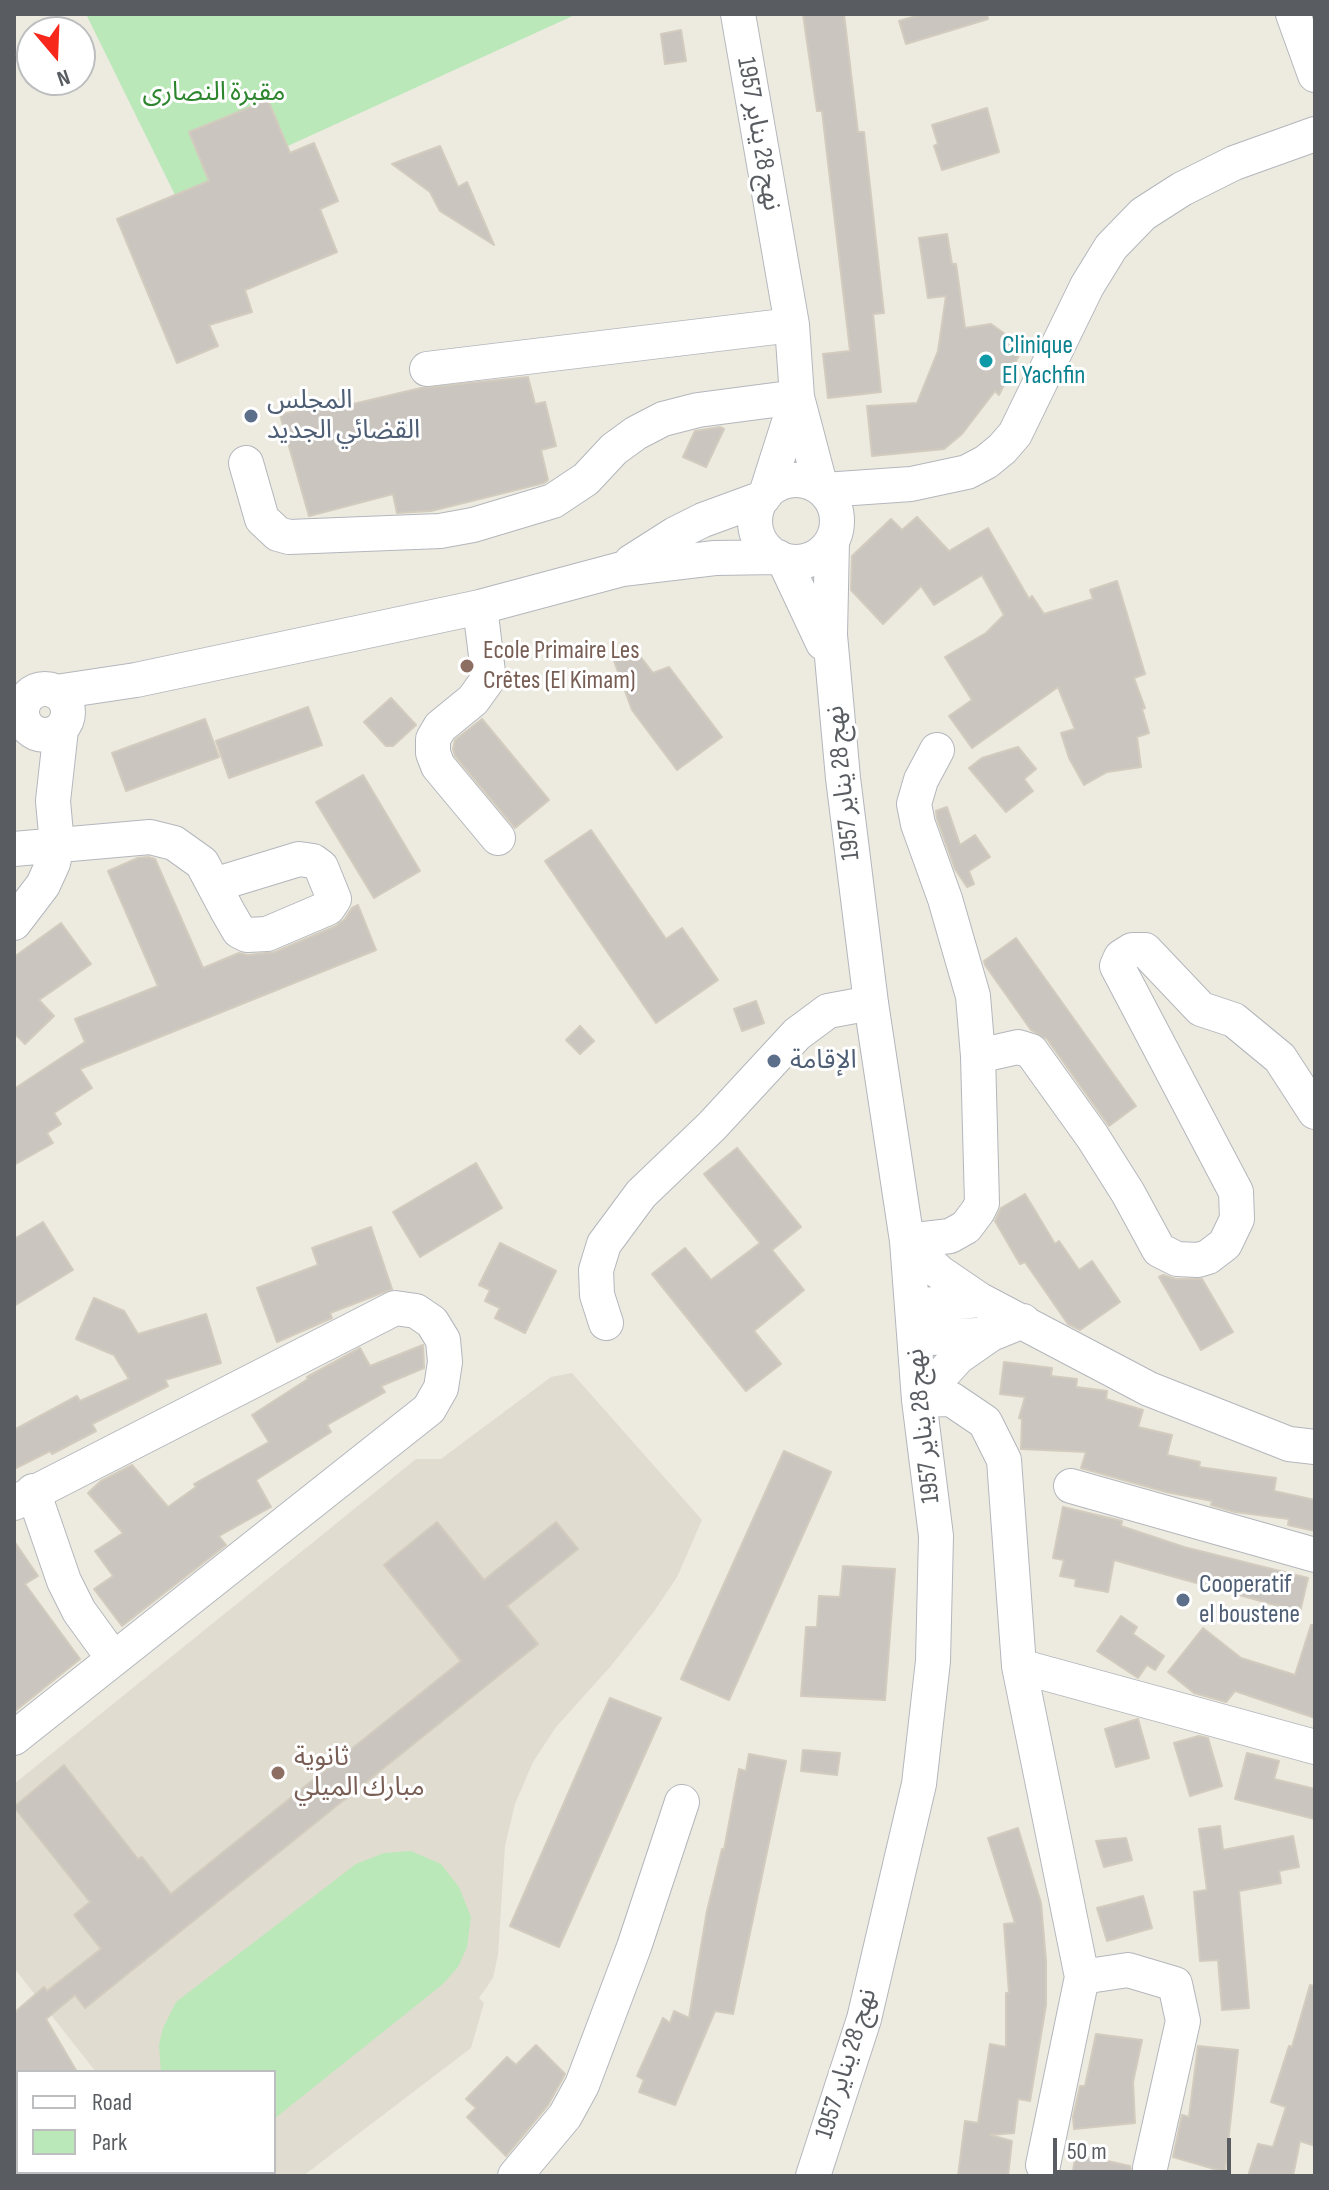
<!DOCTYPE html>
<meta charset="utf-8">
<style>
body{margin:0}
#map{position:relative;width:1329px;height:2190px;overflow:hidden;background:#edeae0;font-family:"Sofia Sans Condensed",sans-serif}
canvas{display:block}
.frame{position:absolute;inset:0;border:16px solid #595d62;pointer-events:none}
.legend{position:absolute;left:16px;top:2070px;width:260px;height:104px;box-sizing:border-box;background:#fff;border:2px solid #bdbec0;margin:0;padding:10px 14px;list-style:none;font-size:24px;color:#595d62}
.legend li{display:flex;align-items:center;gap:16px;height:40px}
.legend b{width:40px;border:2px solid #bdbec0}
.north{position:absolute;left:16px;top:16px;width:80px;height:80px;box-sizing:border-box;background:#fff;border:2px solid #bdbec0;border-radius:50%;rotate:161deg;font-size:22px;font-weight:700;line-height:32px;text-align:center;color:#595d62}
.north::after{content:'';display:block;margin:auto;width:28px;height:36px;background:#f8271b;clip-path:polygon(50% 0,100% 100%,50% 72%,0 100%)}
.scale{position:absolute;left:1053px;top:2138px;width:178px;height:36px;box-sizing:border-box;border:4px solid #595d62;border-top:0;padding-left:10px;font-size:24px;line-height:28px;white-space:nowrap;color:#595d62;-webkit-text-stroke:6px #fff;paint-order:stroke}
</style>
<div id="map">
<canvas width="1329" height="2190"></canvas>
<div class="frame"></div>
<ul class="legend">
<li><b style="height:10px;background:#fff"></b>Road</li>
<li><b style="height:22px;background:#bae8b9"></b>Park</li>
</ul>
<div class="north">N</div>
<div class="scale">50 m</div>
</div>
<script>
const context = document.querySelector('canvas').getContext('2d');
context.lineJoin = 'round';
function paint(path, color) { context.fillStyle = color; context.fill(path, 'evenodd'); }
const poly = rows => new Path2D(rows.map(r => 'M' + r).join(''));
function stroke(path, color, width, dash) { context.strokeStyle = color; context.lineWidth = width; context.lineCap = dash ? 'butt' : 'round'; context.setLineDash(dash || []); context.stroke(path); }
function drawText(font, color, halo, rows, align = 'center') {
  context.font = font + ' "Sofia Sans Condensed","Noto Sans Arabic",sans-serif'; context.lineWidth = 6; context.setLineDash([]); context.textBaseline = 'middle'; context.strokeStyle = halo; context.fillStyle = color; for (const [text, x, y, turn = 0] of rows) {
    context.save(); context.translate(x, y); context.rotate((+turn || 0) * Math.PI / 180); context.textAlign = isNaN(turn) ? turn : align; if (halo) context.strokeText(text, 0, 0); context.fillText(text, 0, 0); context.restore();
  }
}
paint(poly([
 [572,1373,702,1520,677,1577,653,1613,610,1667,556,1727,533,1762,515,1804,505,1846,498,1955,493,1978,479,1998,484,2003,471,2048,303,2176,176,2176,173,2172,274,2172,274,2072,96,2072,14,1968,14,1784,416,1459,441,1459,551,1377]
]), '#e0dcd0');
paint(poly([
 [86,14,577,14,176,197],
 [411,1851,441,1864,459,1887,471,1917,467,1947,458,1967,443,1984,274,2119,274,2072,161,2072,159,2045,163,2028,176,2002,356,1864,384,1853]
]), '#bae8b9');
const building = poly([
 [803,14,844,14,858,132,864,132,884,313,873,314,881,392,828,398,823,354,850,351,822,111,817,111,803,14],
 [923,14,987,14,988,19,906,44,899,21,923,14],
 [681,30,686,61,665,64,661,34,681,30],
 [268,100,290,153,314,143,338,201,320,209,337,252,245,290,252,312,209,325,218,346,177,363,117,219,209,181,189,132,268,100],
 [987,108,999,152,942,170,934,146,938,144,932,125,987,108],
 [440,146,458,187,467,182,494,245,440,211,430,192,392,164,440,146],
 [947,234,952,264,956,264,965,328,991,324,1023,347,999,395,995,391,962,434,944,449,872,456,867,406,917,403,938,351,946,296,928,298,919,238,947,234],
 [528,377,535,404,545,402,556,446,541,450,548,480,544,483,431,511,397,513,393,494,309,516,280,415,350,396,353,404,421,388,528,377],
 [720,427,724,429,706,467,683,457,695,431,720,427],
 [917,517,949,551,988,528,1029,599,1032,596,1044,614,1093,599,1090,590,1117,581,1145,674,1134,678,1145,708,1142,709,1149,733,1137,737,1141,767,1107,772,1084,785,1069,758,1061,733,1075,729,1058,687,972,748,949,716,972,700,945,657,986,633,1004,615,982,575,934,605,921,586,883,624,851,590,852,556,891,519,902,530,917,517],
 [633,647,653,673,669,667,722,737,677,770,632,710,614,661,633,647],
 [391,698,416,725,393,746,386,746,364,722,391,698],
 [308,707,322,745,229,778,216,741,308,707],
 [205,719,219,757,126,791,112,753,205,719],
 [482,719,549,800,515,828,455,756,453,749,455,740,482,719],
 [1018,747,1036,769,1024,779,1033,791,1006,812,969,768,982,758,1018,747],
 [363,775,420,871,374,898,316,802,363,775],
 [947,807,960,845,975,835,990,857,969,871,974,884,967,887,955,869,937,819,936,811,947,807],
 [591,830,666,939,682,928,718,980,656,1023,545,861,591,830],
 [148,857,155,859,203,968,239,953,248,955,275,952,336,926,345,919,352,908,358,905,376,950,80,1069,92,1088,54,1113,61,1124,47,1133,53,1143,14,1165,14,1089,85,1042,75,1019,158,986,108,871,138,858,148,857],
 [61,923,91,964,39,1000,54,1016,25,1044,14,1033,14,957,61,923],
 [1016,938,1136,1106,1109,1126,1047,1039,1031,1030,985,965,984,961,1016,938],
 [756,1001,764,1023,742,1031,734,1009,756,1001],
 [580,1026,594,1041,580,1054,566,1040,580,1026],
 [737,1148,801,1227,772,1250,804,1290,754,1331,781,1364,746,1391,652,1274,685,1248,711,1280,760,1243,704,1174,737,1148],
 [476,1163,502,1208,420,1257,393,1212,476,1163],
 [1025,1194,1055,1244,1059,1241,1079,1270,1092,1261,1120,1302,1080,1330,1068,1324,1025,1262,1020,1264,995,1221,1001,1208,1025,1194],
 [43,1222,73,1270,14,1306,14,1239,43,1222],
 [371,1227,392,1289,330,1313,332,1318,277,1342,257,1288,318,1265,312,1248,371,1227],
 [500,1243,556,1271,525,1333,495,1318,500,1308,485,1301,490,1290,479,1285,500,1243],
 [1163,1275,1176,1279,1202,1279,1233,1332,1201,1350,1159,1277,1163,1275],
 [94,1298,124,1311,138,1334,206,1314,221,1363,165,1380,168,1386,92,1424,96,1431,52,1454,50,1451,14,1469,14,1430,77,1396,80,1401,129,1379,114,1355,76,1339,94,1298],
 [423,1345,424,1368,381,1386,385,1392,327,1425,331,1432,256,1480,271,1507,219,1536,226,1545,122,1626,94,1589,113,1576,95,1551,123,1533,88,1493,101,1481,132,1465,168,1507,196,1487,194,1484,269,1442,252,1415,308,1379,307,1377,360,1348,370,1366,423,1345],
 [1004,1362,1052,1368,1051,1376,1077,1379,1076,1387,1107,1391,1106,1399,1143,1410,1138,1427,1172,1435,1167,1455,1200,1462,1199,1467,1276,1478,1274,1491,1315,1500,1315,1531,1288,1525,1289,1519,1235,1512,1211,1505,1212,1501,1166,1492,1081,1468,1086,1452,1021,1449,1022,1419,1019,1418,1025,1397,1000,1394,1004,1362],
 [784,1451,831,1472,729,1700,681,1679,784,1451],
 [1063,1507,1122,1521,1121,1526,1184,1547,1308,1578,1300,1612,1114,1560,1108,1592,1075,1586,1076,1579,1060,1576,1064,1560,1053,1558,1063,1507],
 [437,1522,484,1580,556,1522,578,1549,507,1606,538,1644,85,2008,75,1995,46,2019,77,2072,14,2072,14,2013,44,1987,47,1991,101,1949,74,1915,90,1902,14,1807,64,1765,138,1859,142,1857,171,1894,461,1661,384,1565,437,1522],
 [14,1541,38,1576,25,1584,80,1659,14,1712,14,1541],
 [843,1566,895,1569,885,1700,801,1696,806,1627,817,1627,819,1596,840,1597,843,1566],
 [1121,1616,1137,1627,1133,1634,1164,1656,1155,1670,1147,1665,1138,1678,1097,1651,1121,1616],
 [1311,1625,1315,1625,1315,1718,1235,1691,1226,1702,1194,1693,1168,1672,1203,1628,1241,1658,1295,1675,1311,1625],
 [610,1698,661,1718,559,1947,510,1926,610,1698],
 [1138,1719,1149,1758,1116,1767,1105,1729,1138,1719],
 [1199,1736,1208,1738,1222,1786,1190,1796,1174,1743,1199,1736],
 [803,1750,840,1753,837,1775,801,1771,803,1750],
 [1247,1753,1279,1761,1274,1779,1315,1789,1315,1819,1235,1799,1247,1753],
 [749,1754,786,1761,733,2014,715,2011,675,2105,639,2092,644,2080,637,2076,663,2018,670,2023,674,2011,689,2018,707,1911,722,1849,724,1850,739,1769,746,1771,749,1754],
 [1220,1826,1223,1850,1293,1836,1299,1867,1279,1871,1281,1883,1239,1891,1249,2008,1222,2010,1218,1960,1200,1961,1194,1892,1207,1890,1199,1829,1220,1826],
 [1018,1828,1041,1903,1046,1961,1046,2005,1030,2101,1018,2099,1014,2133,990,2135,1012,2141,1008,2176,958,2176,965,2121,978,2123,990,2044,1006,2047,1006,1993,1009,1993,1004,1924,1015,1923,988,1838,1018,1828],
 [1126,1838,1132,1860,1104,1867,1096,1841,1126,1838],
 [1143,1896,1152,1928,1107,1941,1097,1908,1143,1896],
 [1310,1985,1315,1986,1315,2146,1300,2141,1293,2176,1248,2176,1258,2144,1273,2147,1286,2107,1271,2102,1289,2046,1292,2047,1310,1985],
 [1096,2034,1142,2040,1133,2082,1135,2123,1074,2129,1073,2117,1080,2086,1085,2086,1096,2034],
 [536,2045,565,2074,548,2105,506,2156,467,2117,476,2108,466,2099,507,2057,516,2065,536,2045],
 [1198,2046,1238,2050,1225,2172,1173,2157,1182,2115,1189,2117,1198,2046],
 [1076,2154,1130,2166,1132,2176,1072,2176,1076,2154]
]);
paint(building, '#cac6bf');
stroke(building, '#d2cbbe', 2);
const minor = poly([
 [738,14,792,325,797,397,821,488],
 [1293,14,1315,75],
 [427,369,792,325],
 [246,463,262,519,278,534,289,537,440,531,473,525,553,501,586,479,614,449,636,433,663,419,698,410,797,397],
 '755 521a41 41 0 1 1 82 0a41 41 0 1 1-82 0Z',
 [824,490,911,484,967,472,986,462,1002,449,1015,434,1087,286,1111,247,1143,214,1182,189,1234,163,1315,134],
 [766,494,797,397],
 [784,560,823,643],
 [631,562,675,534,703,520,763,498],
 [480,607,488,672,486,682,473,700,440,727,433,739,433,753,438,766,498,838],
 '22 712a23 23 0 1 1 46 0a23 23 0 1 1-46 0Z',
 [56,692,136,680,480,607,622,569,715,558,778,557],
 [937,750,921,780,914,804,918,824,945,899,973,996,978,1056],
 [14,849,150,837,174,843,202,863,228,912,239,931,247,935,267,934,328,908,334,899,321,867,313,861,299,859,214,885],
 [14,923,43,885,53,863,57,845,53,801,61,729],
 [907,1241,950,1236,966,1227,978,1211,982,1203,978,1056,1018,1047,1031,1051,1092,1136,1128,1193,1159,1250,1177,1259,1198,1260,1208,1257,1225,1244,1237,1219,1236,1192,1117,966,1121,957,1132,950,1145,950,1201,1009,1234,1020,1280,1058,1315,1112],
 [907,1241,939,1272,980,1300],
 [913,1306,980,1300,1149,1389,1289,1444,1315,1447],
 [606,1323,597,1295,596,1270,604,1244,641,1194,712,1126,797,1034,828,1011,871,1003],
 [916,1339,991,1334,1023,1321],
 [919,1400,951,1399,985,1422,1004,1460,1019,1666,1082,1977,1043,2165],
 [919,1400,958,1357,991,1334],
 [1071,1486,1315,1555],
 [33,1491,64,1581,79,1611,113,1658],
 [14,1503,395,1308,416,1311,432,1322,443,1340,445,1362,441,1388,429,1409,14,1738],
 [1019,1666,1315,1747],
 [1082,1977,1128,1970,1175,1984,1183,2021,1150,2168],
 [14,2161,18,2169],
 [515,2176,565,2116,582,2085,634,1947,682,1802],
 [813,2176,864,2019,919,1784,933,1661,936,1536,919,1400,907,1241,871,1003,843,778,830,635,832,541]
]);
stroke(minor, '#b3b7bc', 36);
stroke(minor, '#fff', 34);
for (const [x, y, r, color] of [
 [986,361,8,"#0f9aa8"],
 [251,416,8,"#5c6f8a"],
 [467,666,8,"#8d6e63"],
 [774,1061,8,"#5c6f8a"],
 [1183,1600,8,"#5c6f8a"],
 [278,1773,8,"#8d6e63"]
]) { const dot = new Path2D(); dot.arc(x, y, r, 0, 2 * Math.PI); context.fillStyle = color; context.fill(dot); stroke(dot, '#fff', 3); }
drawText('26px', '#2d862e', '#fff', [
 ["مقبرة النصارى",214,93]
]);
drawText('26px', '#595d62', '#fff', [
 ["نهج 28 يناير 1957",758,134,80],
 ["نهج 28 يناير 1957",844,783,-96],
 ["نهج 28 يناير 1957",924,1426,-96],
 ["نهج 28 يناير 1957",847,2064,-73]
]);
drawText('26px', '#0d838f', '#fff', [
 ["Clinique",1002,346],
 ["El Yachfin",1002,376]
], 'left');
drawText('26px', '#4e5e75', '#fff', [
 ["المجلس",267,401],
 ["القضائي الجديد",267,431],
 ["الإقامة",790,1061],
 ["Cooperatif",1199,1585],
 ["el boustene",1199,1615]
], 'left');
drawText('26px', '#785e54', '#fff', [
 ["Ecole Primaire Les",483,651],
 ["Crêtes (El Kimam)",483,681],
 ["ثانوية",294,1758],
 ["مبارك الميلي",294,1788]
], 'left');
</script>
